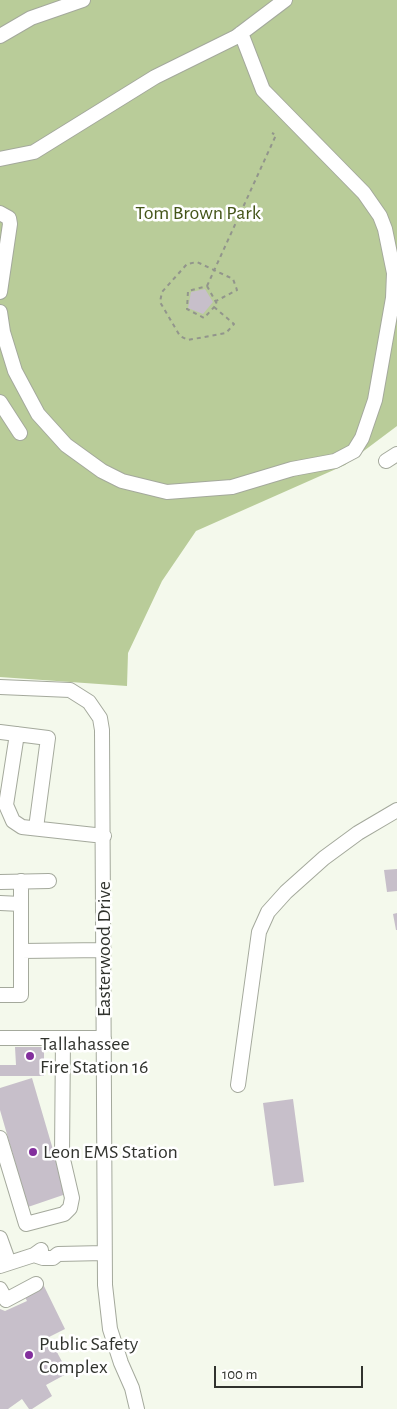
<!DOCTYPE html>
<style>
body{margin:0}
#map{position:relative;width:397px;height:1409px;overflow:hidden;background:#f4f9ec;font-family:"Alegreya Sans",sans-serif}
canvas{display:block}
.scale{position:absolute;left:214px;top:1366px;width:149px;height:22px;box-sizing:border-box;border:2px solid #31332e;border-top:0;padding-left:6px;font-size:15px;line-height:18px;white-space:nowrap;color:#31332e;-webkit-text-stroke:4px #fff;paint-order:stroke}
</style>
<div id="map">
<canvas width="397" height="1409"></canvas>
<div class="scale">100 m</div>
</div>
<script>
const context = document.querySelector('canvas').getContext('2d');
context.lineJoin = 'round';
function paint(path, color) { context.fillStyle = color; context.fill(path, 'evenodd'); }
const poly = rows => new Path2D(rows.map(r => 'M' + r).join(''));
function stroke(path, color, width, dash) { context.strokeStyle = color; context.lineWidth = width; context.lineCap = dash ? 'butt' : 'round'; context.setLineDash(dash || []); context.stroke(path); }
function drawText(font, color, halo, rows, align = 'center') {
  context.font = font + ' "Alegreya Sans",sans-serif'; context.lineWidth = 5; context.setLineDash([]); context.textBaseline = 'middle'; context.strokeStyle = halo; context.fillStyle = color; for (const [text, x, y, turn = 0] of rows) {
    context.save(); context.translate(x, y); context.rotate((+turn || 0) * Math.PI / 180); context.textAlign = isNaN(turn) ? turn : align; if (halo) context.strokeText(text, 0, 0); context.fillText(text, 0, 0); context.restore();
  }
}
paint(poly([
 [0,0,397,0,397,426,345,465,196,531,162,581,128,653,127,686,0,677]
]), '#b9cc99');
paint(poly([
 [205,289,213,302,203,314,188,308,191,292],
 [397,869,397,891,387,892,384,870],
 [397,913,397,930,396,930,393,914],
 [15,1047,44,1047,44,1076,0,1076,0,1065,16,1065],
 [32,1078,66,1194,28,1207,0,1110,0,1088],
 [293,1099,304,1182,274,1186,263,1103],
 [43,1284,65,1329,49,1337,68,1373,46,1385,52,1396,32,1409,29,1409,22,1399,8,1409,0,1409,0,1309,5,1311,27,1301,24,1295]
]), '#c7bfca');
const minor = poly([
 [0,36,31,18,83,0],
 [0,159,34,152,155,77,236,37,285,0],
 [0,213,9,218,10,224,0,292],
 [0,312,3,332,15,371,38,414,66,445,102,471,122,481,167,492,232,487,292,469,335,461,354,451,362,438,375,400,393,298,394,273,385,229,380,216,364,193,263,90,241,33],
 [0,402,20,433],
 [386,461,397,454],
 [0,687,70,690,89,702,100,718,102,730,105,1285,110,1329,121,1363,132,1388,137,1409],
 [0,732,48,738,36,828],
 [17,734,6,805,13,821,22,827,104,836],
 [0,882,49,881],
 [0,903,21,904],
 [21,951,104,950],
 [0,995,21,995,21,881],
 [0,1038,104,1038],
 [238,1085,259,932,268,912,286,892,324,858,358,833,397,810],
 [0,1138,26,1224,64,1214,70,1208,72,1198,62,1155,63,1038],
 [0,1238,9,1263],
 [34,1255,43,1258,53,1258,58,1254,104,1253],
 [0,1266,34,1255,41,1250],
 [0,1289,6,1300,36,1284]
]);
stroke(minor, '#a4a99c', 16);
stroke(poly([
 [207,286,276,135,272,133],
 [207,286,217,304,204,318,187,309,188,291,207,286],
 [214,307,234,324,226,333,188,340,180,336,160,302,162,292,187,264,197,262,233,279,237,290,216,301]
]), '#92958c', 2, [4, 4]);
stroke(minor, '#fff', 14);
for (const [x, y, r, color] of [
 [30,1056,5,"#832f9d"],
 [33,1152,5,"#832f9d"],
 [29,1355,5,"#832f9d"]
]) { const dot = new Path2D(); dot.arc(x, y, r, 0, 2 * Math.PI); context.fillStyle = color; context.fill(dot); stroke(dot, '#fff', 2); }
drawText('20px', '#445519', '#fff', [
 ["Tom Brown Park",198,213]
]);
drawText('20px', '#31332e', '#fff', [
 ["Easterwood Drive",104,949,-90]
]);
drawText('20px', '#31332e', '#fff', [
 ["Tallahassee",40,1044],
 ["Fire Station 16",40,1067],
 ["Leon EMS Station",43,1152],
 ["Public Safety",39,1344],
 ["Complex",39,1367]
], 'left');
</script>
